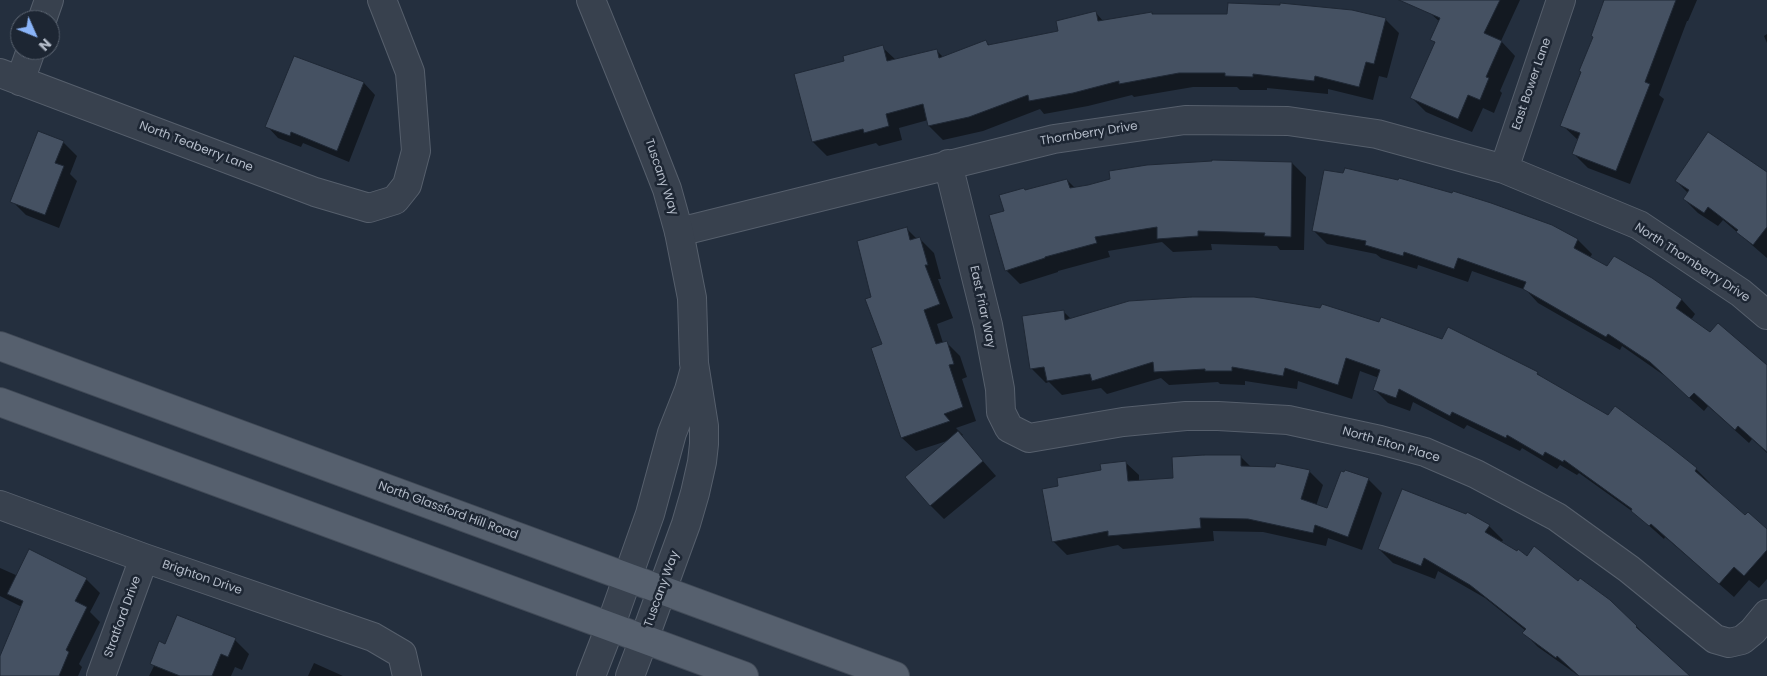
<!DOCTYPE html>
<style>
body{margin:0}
#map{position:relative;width:1767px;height:676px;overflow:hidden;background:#242f3e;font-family:Poppins,sans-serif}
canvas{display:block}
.north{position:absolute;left:10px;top:10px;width:50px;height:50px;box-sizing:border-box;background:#1d2633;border:1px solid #59626f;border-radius:50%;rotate:134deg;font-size:14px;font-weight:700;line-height:20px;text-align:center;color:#b4bcc9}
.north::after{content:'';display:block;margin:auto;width:18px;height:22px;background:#8ab4f8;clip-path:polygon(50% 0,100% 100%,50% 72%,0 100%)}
</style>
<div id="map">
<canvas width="1767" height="676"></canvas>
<div class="north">N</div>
</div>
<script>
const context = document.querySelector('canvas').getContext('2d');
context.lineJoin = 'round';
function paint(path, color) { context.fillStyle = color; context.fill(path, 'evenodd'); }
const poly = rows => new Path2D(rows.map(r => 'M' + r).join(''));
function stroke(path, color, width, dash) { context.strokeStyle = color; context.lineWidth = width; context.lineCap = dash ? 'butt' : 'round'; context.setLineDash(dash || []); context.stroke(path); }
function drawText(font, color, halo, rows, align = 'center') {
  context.font = font + ' Poppins,sans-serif'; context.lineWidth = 5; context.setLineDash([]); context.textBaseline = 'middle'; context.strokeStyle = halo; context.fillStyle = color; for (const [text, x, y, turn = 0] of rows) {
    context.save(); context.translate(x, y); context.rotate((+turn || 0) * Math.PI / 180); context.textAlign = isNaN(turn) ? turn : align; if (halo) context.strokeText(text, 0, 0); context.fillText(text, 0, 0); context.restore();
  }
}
paint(poly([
 [1436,0,1520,0,1501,41,1515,56,1500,91,1502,93,1494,113,1483,108,1472,132,1426,112,1412,98,1436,44,1432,40,1440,22,1430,13],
 [1606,0,1697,0,1688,21,1687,21,1659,95,1664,99,1630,184,1588,168,1574,154,1579,141,1562,125],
 [1096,13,1104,22,1152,13,1154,15,1385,19,1399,33,1387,78,1379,76,1373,100,1328,89,1328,94,1267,88,1267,90,1240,90,1237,87,1193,87,1134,97,1132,95,1088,106,1044,114,1040,109,983,131,943,140,929,126,928,120,899,128,902,140,879,146,876,143,827,156,813,142,846,62,882,47,896,60,936,50,944,58,986,42,991,46,1060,32],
 [1767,34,1767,43,1764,36],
 [294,57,364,83,375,95,349,162,303,143,301,147,278,138,267,126],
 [63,142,77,156,70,174,77,181,59,228,26,215,12,201],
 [1292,163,1306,177,1304,250,1280,250,1277,246,1211,244,1212,250,1173,252,1162,242,1108,251,1110,257,1058,271,1058,272,1020,284,1006,270,1006,211,1025,191,1067,180,1075,188],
 [1767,174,1767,258,1723,220,1718,226,1698,213,1684,199,1688,193,1676,181],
 [1552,226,1578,240,1592,254,1590,258,1608,268,1651,279,1682,300,1695,314,1691,320,1767,367,1767,453,1752,439,1749,443,1708,406,1704,411,1665,376,1622,346,1620,350,1538,303,1526,290,1472,271,1468,282,1418,265,1417,269,1381,258,1376,254,1327,244,1313,230],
 [907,229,917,239,920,239,934,253,941,279,938,279,953,318,937,324,943,343,946,342,960,356,967,377,962,379,976,421,956,428,963,435,961,436,996,476,944,519,930,505,950,440,916,451,902,438,872,297],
 [1063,311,1071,319,1537,373,1544,379,1696,469,1710,483,1709,485,1745,517,1767,531,1767,579,1759,588,1749,580,1734,597,1665,537,1664,539,1636,514,1579,473,1577,475,1560,465,1557,469,1522,448,1520,451,1467,425,1464,429,1413,402,1410,411,1388,403,1374,389,1379,378,1360,371,1352,399,1298,381,1297,389,1245,381,1245,385,1220,384,1218,382,1169,385,1161,378,1107,394,1101,388,1062,395,1049,382,1046,383,1032,369,1024,317],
 [1241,457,1252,468,1309,471,1323,485,1316,506,1328,510,1346,471,1369,480,1382,493,1362,550,1328,538,1326,546,1263,532,1213,531,1214,541,1123,549,1118,545,1067,555,1053,541,1060,487,1125,462,1139,475,1139,482,1175,479],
 [1489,526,1503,540,1501,543,1636,626,1688,676,1579,676,1538,647,1524,633,1526,631,1485,598,1438,571,1435,579,1393,563,1379,549],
 [0,568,18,576,86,579,100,593,90,612,100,622,79,664,82,667,78,676,0,676,0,655,1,656,22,607,0,596],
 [235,640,249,654,242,670,235,667,231,676,149,676,154,666,151,663,166,646],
 [314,663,343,676,308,676]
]), '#0007');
const building = poly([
 [1399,0,1500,0,1484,33,1502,41,1486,77,1489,78,1480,100,1468,95,1458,119,1410,98,1435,42,1430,40,1440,18,1399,0],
 [1604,0,1676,0,1645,82,1650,84,1616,171,1572,154,1580,133,1560,126,1581,72,1579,71,1593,37,1591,36,1604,0],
 [1228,3,1280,5,1280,3,1352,10,1386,18,1374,64,1366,62,1359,87,1315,76,1314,81,1253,74,1253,77,1225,76,1225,73,1179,73,1119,84,1119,81,1073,93,1029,101,1028,95,969,117,928,126,923,104,886,114,889,126,864,133,863,129,812,142,794,74,844,61,843,56,883,45,887,61,937,49,939,58,986,40,988,45,1058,31,1056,21,1096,11,1098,21,1152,12,1152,14,1227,14,1228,3],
 [294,56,364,82,337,151,291,132,290,136,265,127,294,56],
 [38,131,64,141,55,163,64,166,45,215,10,202,38,131],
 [1708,132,1767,172,1767,227,1753,245,1736,232,1738,230,1708,207,1704,213,1683,199,1689,190,1675,181,1708,132],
 [1212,160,1292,162,1291,237,1264,236,1265,233,1198,231,1198,236,1157,239,1157,227,1095,237,1097,243,1045,257,1045,258,1005,271,989,215,1004,211,999,195,1024,188,1025,190,1067,179,1070,188,1088,185,1110,179,1109,171,1147,165,1212,161,1212,160],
 [1345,168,1398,180,1399,178,1452,193,1453,191,1491,203,1552,225,1578,239,1574,248,1607,266,1614,256,1652,278,1682,299,1676,308,1710,332,1718,323,1767,365,1767,452,1738,426,1735,430,1694,393,1689,398,1650,362,1608,334,1606,337,1523,289,1526,282,1458,258,1454,269,1404,252,1403,256,1365,245,1366,241,1312,231,1324,170,1343,173,1345,168],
 [907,227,910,240,920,237,928,265,925,265,940,304,924,310,936,344,947,341,954,364,949,365,963,407,944,414,950,421,901,438,871,348,882,344,865,299,871,297,857,241,907,227],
 [1191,297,1254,297,1320,308,1322,304,1379,322,1381,317,1442,339,1448,327,1538,372,1537,374,1608,415,1615,406,1668,445,1697,468,1695,471,1745,515,1748,512,1767,529,1767,550,1744,576,1734,567,1719,584,1651,524,1649,526,1631,511,1632,509,1564,460,1563,462,1545,452,1543,456,1507,435,1506,438,1452,412,1450,416,1399,389,1396,398,1373,390,1380,370,1346,358,1338,385,1285,368,1283,376,1232,367,1232,371,1205,371,1205,369,1154,372,1153,362,1092,381,1090,374,1047,381,1044,367,1030,369,1022,316,1064,310,1065,320,1129,301,1191,297],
 [958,431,983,461,930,506,905,477,958,431],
 [1204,455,1241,455,1241,466,1275,467,1276,463,1310,470,1301,499,1327,508,1341,471,1344,472,1345,470,1369,478,1348,537,1315,525,1313,533,1248,519,1200,518,1201,528,1108,536,1108,531,1052,542,1042,489,1058,486,1057,478,1101,470,1100,464,1126,461,1128,481,1173,478,1172,457,1204,455],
 [1402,489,1466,514,1467,512,1490,525,1485,532,1517,551,1518,549,1527,556,1534,546,1578,581,1580,578,1610,600,1637,626,1636,627,1690,676,1579,676,1557,656,1556,658,1522,633,1526,629,1470,585,1424,558,1421,566,1378,549,1402,489],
 [29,549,87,578,75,601,87,607,66,650,69,652,59,676,0,676,0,656,23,601,7,594,29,549],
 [177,615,236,638,228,657,221,654,212,676,180,676,150,664,159,641,165,644,177,615]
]);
paint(building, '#455162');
stroke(building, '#1f2835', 1);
const minor = poly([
 [42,20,49,0],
 [0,73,315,192,369,208,395,200,407,185,416,151,410,72,382,0],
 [20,81,31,50],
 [948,164,988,325,1000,389,1001,412,1009,428,1029,438,1123,422,1186,416,1218,416,1288,420,1380,440,1425,452,1476,474,1557,517,1629,569,1715,639,1729,643,1742,640,1753,631,1767,614],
 [1504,169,1561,0],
 [679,232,1054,139,1185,120,1288,121,1377,134,1504,169,1639,225,1741,293,1767,315],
 [0,505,144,558,373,637,402,654,407,676],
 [101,676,144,558],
 [591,676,610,627],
 [630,676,644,639]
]);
const tertiary = poly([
 [591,0,649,143,667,189,679,232,692,298,694,363,704,426,704,444,702,462,695,493,686,524,644,639],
 [610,627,650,514,672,433,689,390,694,372]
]);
const primary = poly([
 [0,346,895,676],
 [0,402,744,676]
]);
stroke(minor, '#565f6c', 30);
stroke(tertiary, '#565f6c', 30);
stroke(primary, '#414a57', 30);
stroke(minor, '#38414e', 28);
stroke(tertiary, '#38414e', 28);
stroke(primary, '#56606e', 28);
drawText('12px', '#b4bcc9', '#1d2633', [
 ["East Bower Lane",1532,84,-71],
 ["Thornberry Drive",1089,134,-9],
 ["North Teaberry Lane",196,147,21],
 ["Tuscany Way",661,177,71],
 ["North Thornberry Drive",1692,263,33],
 ["East Friar Way",982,307,78],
 ["North Elton Place",1391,445,16],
 ["North Glassford Hill Road",448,511,20],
 ["Brighton Drive",202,578,19],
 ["Tuscany Way",662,589,-70],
 ["Stratford Drive",123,617,-70]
]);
</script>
